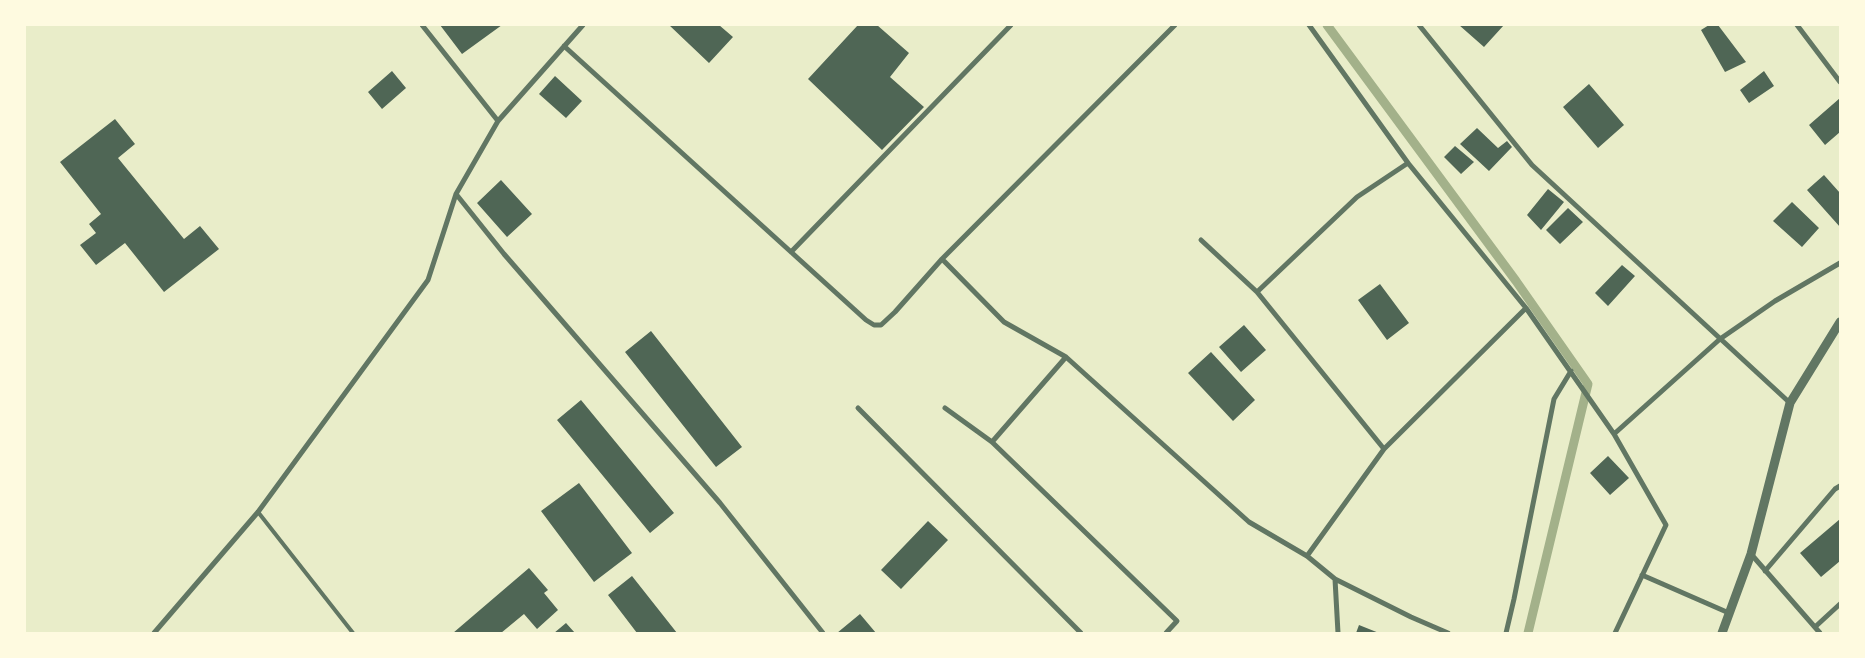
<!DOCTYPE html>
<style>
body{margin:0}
#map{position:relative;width:1865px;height:658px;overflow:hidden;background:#e9edc9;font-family:"Times New Roman",serif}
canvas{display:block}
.frame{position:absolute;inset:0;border:26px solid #fefae0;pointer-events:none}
</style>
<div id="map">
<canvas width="1865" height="658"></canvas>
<div class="frame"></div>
</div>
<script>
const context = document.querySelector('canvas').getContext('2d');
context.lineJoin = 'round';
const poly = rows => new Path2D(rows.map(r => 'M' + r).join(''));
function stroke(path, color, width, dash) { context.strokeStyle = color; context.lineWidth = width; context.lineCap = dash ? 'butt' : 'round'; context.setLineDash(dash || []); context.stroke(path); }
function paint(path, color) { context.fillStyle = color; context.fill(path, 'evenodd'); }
stroke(poly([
 [1327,25,1516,281,1588,384,1528,633]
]), '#a3b18a', 9);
paint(poly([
 [440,25,502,25,462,54],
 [669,25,719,25,733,37,709,63],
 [858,25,877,25,909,53,890,77,924,107,882,150,808,79],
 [1459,25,1504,25,1484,47],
 [1709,25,1718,25,1746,62,1725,72,1701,30],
 [392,71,406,88,382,109,368,92],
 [1764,71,1774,86,1749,103,1740,90],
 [555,76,582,101,566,118,539,94],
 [1589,84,1624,125,1598,148,1563,107],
 [1840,98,1840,132,1825,145,1809,125],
 [115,119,135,144,118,158,184,239,200,226,219,249,164,292,125,243,96,265,80,245,96,233,89,224,101,214,60,162],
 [1477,128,1498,148,1507,141,1512,147,1489,171,1460,144],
 [1455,146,1474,162,1461,174,1444,157],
 [1824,175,1840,193,1840,227,1807,190],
 [501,180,532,214,507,237,477,203],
 [1548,189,1564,202,1541,230,1527,215],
 [1792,202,1819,228,1802,247,1773,221],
 [1568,208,1583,222,1560,244,1546,230],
 [1622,265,1635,276,1608,306,1595,293],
 [1380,284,1409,323,1387,340,1358,300],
 [1244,325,1266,350,1241,372,1219,347],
 [651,331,742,447,716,467,625,352],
 [1211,352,1255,400,1233,421,1188,373],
 [581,400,674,513,650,533,557,420],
 [1608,456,1629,478,1610,495,1590,473],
 [579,483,632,553,594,582,541,511],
 [1840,519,1840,561,1821,577,1800,553],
 [928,521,948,540,901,589,881,570],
 [529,568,548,590,544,593,558,610,537,629,524,614,501,633,453,633],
 [632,576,677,633,637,633,608,595],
 [860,614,876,633,837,633],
 [566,623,575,633,554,633],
 [1359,625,1379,633,1356,633]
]), '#4f6655');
stroke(poly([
 [258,512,353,633]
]), '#617663', 4);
stroke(poly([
 [422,25,498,121],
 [1309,25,1408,163,1526,308,1614,434],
 [1419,25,1532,165,1790,403],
 [1797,25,1840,82],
 [564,46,866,320,874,325,881,325,895,312,942,259,1175,25],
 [456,194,504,254,720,503,823,633],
 [1201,240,1257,292,1384,449],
 [791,252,1011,25],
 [942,259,1004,322,1066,357,1249,522,1307,556,1335,579,1411,617,1448,633],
 [1257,292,1357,197,1408,163],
 [858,408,1081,633],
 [945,408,992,442,1177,621,1166,633],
 [992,442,1066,357],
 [1751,554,1820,633],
 [1307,556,1384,449,1526,308],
 [1765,571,1835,489,1840,486],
 [1642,575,1729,613],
 [1335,579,1338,633],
 [1815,627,1840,604],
 [154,633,258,512,428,280,456,194,498,121,583,25],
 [1506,633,1514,599,1554,399,1571,371],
 [1615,633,1666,525,1614,434,1720,339,1775,301,1840,263]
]), '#617663', 5);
stroke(poly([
 [1722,633,1751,554,1790,403,1840,322]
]), '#617663', 9);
</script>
